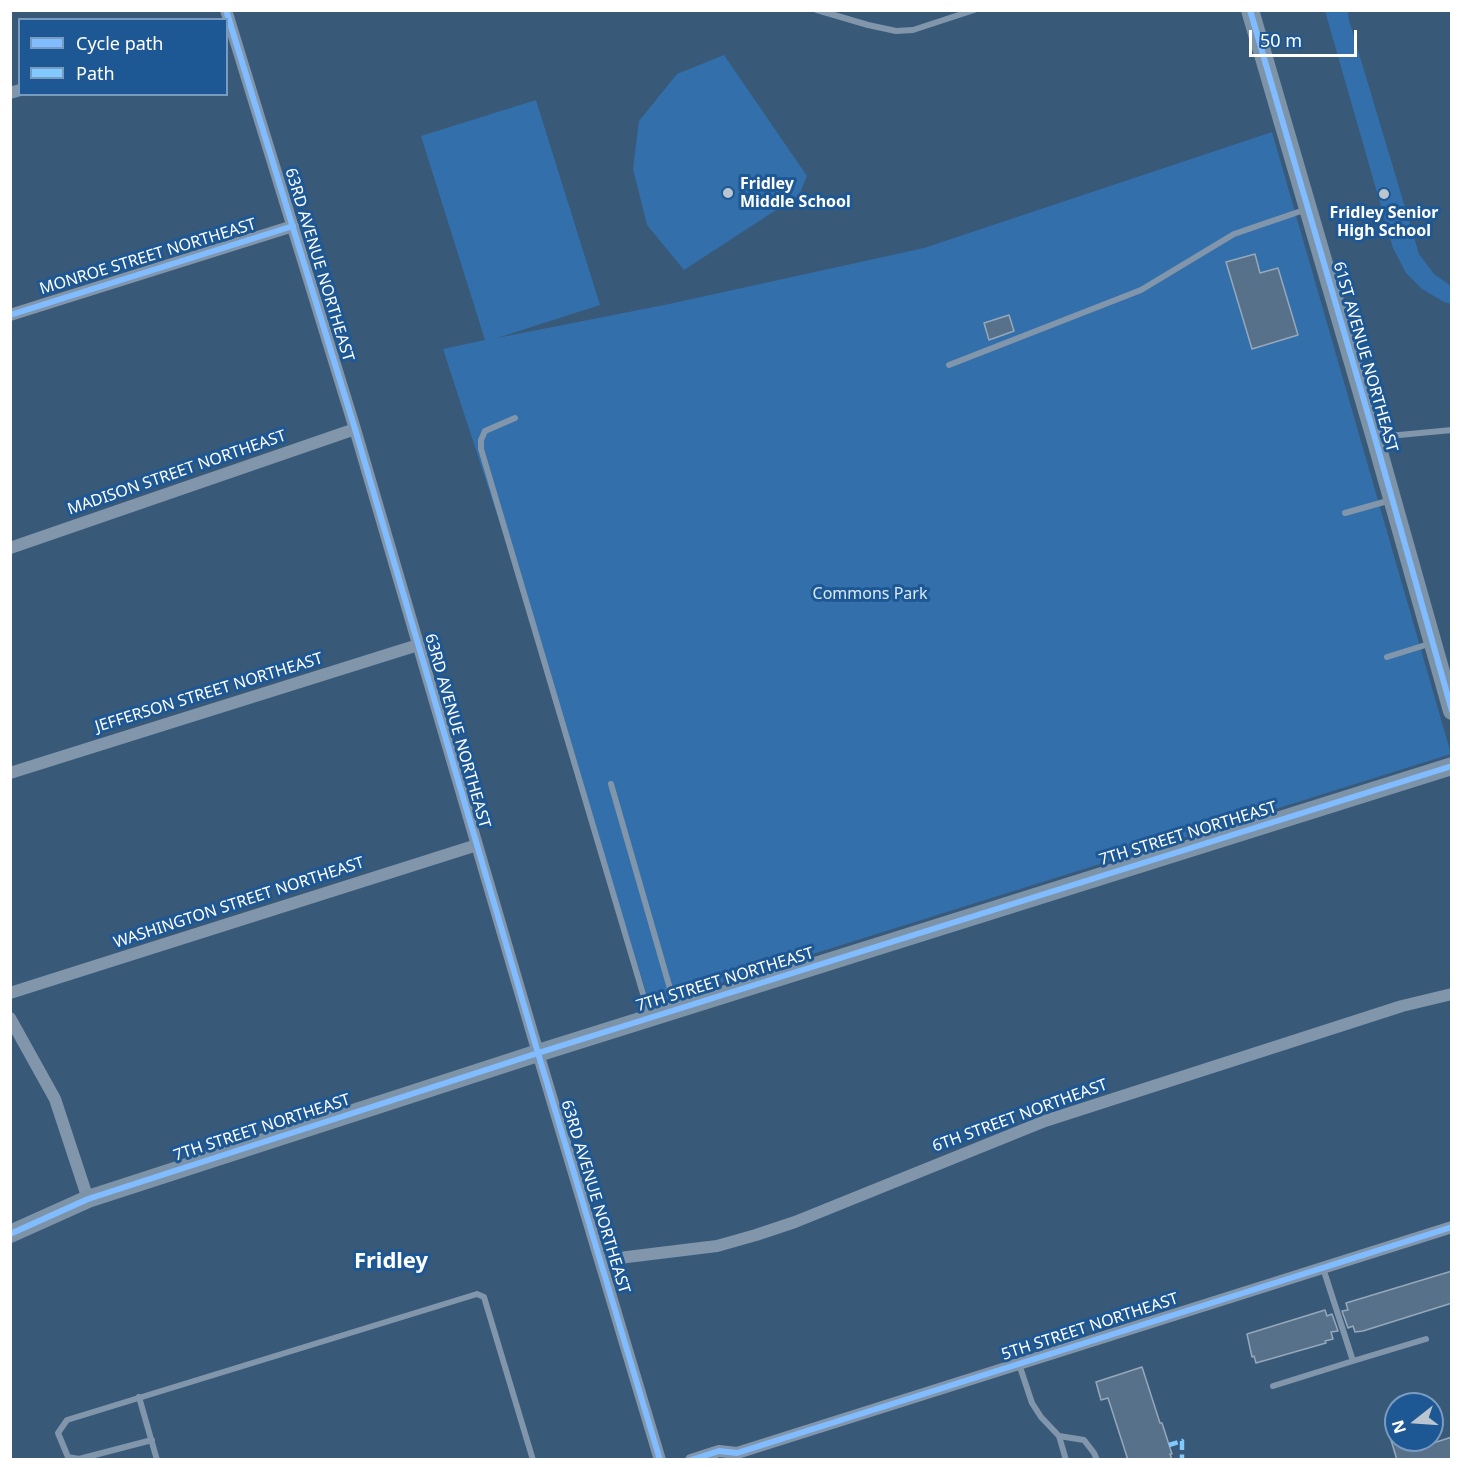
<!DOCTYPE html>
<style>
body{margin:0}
#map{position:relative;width:1462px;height:1470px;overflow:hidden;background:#395979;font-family:"Noto Sans",sans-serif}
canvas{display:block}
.frame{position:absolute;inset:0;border:12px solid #fff;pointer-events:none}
.legend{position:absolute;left:18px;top:18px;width:210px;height:78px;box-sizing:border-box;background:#1e5894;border:2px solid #789bbf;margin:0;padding:8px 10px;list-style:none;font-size:18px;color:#fff}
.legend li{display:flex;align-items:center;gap:12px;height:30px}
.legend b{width:30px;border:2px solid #789bbf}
.north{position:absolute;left:1384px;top:1392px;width:60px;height:60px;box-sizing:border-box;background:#1e5894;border:2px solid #789bbf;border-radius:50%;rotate:253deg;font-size:16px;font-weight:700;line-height:24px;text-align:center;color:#fff}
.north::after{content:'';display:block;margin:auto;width:21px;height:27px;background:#bac5d0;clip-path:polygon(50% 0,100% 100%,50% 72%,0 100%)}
.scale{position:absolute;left:1249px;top:30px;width:108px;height:27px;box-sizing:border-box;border:3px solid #fff;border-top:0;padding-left:8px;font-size:18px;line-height:21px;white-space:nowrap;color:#fff;-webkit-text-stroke:4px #1e5894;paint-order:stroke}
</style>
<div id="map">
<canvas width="1462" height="1470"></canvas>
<div class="frame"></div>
<ul class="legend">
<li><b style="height:8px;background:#80bcff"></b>Cycle path</li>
<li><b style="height:8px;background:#80caff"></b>Path</li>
</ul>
<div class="north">N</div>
<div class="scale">50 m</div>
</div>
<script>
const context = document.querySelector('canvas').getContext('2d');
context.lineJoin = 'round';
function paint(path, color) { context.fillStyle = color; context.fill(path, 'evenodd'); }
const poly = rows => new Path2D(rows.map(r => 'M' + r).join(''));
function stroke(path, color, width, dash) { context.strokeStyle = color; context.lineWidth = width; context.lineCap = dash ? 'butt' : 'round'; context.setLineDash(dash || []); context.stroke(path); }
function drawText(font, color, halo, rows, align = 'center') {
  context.font = font + ' "Noto Sans",sans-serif'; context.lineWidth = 6; context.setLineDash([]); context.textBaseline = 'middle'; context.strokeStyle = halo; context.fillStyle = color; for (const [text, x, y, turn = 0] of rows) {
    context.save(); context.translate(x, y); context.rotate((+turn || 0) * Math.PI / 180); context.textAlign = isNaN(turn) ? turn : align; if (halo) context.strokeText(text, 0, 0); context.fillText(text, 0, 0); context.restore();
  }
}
paint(poly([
 [1325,11,1348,11,1349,20,1419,254,1434,274,1451,286,1451,304,1444,302,1422,289,1406,273,1393,248],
 [724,55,807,176,799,195,684,270,647,225,633,169,639,121,677,74],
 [536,100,600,305,497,338,669,304,924,248,1272,132,1451,754,650,1005,525,600,443,349,485,340,421,136]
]), '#336faa');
const building = poly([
 [1255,254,1260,273,1278,268,1298,335,1252,349,1226,262,1255,254],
 [1009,315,1014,331,989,340,984,323,1009,315],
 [1452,1271,1452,1303,1363,1331,1355,1332,1353,1326,1348,1328,1342,1311,1348,1310,1346,1303,1452,1271],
 [1325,1310,1327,1316,1332,1314,1338,1331,1331,1332,1333,1339,1325,1341,1326,1343,1256,1363,1254,1356,1252,1357,1247,1334,1325,1310],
 [1142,1367,1160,1423,1162,1423,1172,1454,1170,1454,1172,1460,1128,1460,1108,1398,1101,1400,1096,1382,1142,1367],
 [1452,1437,1452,1460,1397,1460,1391,1440,1426,1440,1427,1445,1452,1437]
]);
paint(building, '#57718a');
stroke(building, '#96a8ba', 1.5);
stroke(poly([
 [817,10,868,25,896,31,913,30,974,10],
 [949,365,1141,290,1234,234,1307,209],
 [515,418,485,431,481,440,481,449,649,1014],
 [1378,437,1452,430],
 [1345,513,1391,500],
 [1387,657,1432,643],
 [611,784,675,1006],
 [1353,1361,1426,1339],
 [1019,1364,1032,1403,1041,1417,1059,1436,1066,1460],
 [1273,1386,1353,1361,1323,1268],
 [139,1397,157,1460],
 [1059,1436,1084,1440,1094,1453,1097,1460],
 [152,1440,79,1459,68,1457,58,1433,67,1420,477,1294,484,1297,533,1460]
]), '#8196ab', 6);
stroke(poly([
 [226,10,355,429,538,1053,660,1460],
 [10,93,20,90],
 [10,315,293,226],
 [10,548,355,429],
 [10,773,418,645],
 [10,993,477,845],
 [10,1018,55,1099,88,1199],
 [601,1262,627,1257,717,1246,756,1235,795,1222,1045,1121,1402,1006,1452,994],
 [691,1460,719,1451,737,1453,1452,1227]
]), '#8196ab', 12);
stroke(poly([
 [1250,10,1375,438,1452,711],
 [10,1234,88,1199,538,1053,1452,766]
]), '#7d93a8', 18);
stroke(poly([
 [1169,1445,1182,1441,1182,1460]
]), '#80caff', 4.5, [9, 4.5]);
stroke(poly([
 [226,10,355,429,538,1053,660,1460],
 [1250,10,1375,438,1452,711],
 [10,315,293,226],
 [10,1234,88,1199,538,1053,1452,766],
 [691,1460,719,1451,737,1453,1452,1227]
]), '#80bcff', 6);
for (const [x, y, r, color] of [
 [728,193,6,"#bac5d0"],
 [1384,194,6,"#bac5d0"]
]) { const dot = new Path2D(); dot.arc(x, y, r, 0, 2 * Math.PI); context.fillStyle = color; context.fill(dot); stroke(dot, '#1e5894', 2); }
drawText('bold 16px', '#fff', '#1e5894', [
 ["Fridley",740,184],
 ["Middle School",740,202],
 ["Fridley Senior",1384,213,"center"],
 ["High School",1384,231,"center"]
], 'left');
drawText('16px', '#fff', '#1e5894', [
 ["MONROE STREET NORTHEAST",148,257,-17],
 ["63RD AVENUE NORTHEAST",319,265,73],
 ["61ST AVENUE NORTHEAST",1365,357,74],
 ["MADISON STREET NORTHEAST",177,473,-19],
 ["JEFFERSON STREET NORTHEAST",209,693,-17],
 ["63RD AVENUE NORTHEAST",457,731,74],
 ["7TH STREET NORTHEAST",1188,834,-17],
 ["WASHINGTON STREET NORTHEAST",239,903,-18],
 ["7TH STREET NORTHEAST",725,980,-17],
 ["6TH STREET NORTHEAST",1020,1116,-20],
 ["7TH STREET NORTHEAST",262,1128,-18],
 ["63RD AVENUE NORTHEAST",595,1197,73],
 ["5TH STREET NORTHEAST",1090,1327,-18]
]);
drawText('16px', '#d7e9fa', '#1e5894', [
 ["Commons Park",870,594]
]);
drawText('bold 22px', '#fff', '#1e5894', [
 ["Fridley",391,1262]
]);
</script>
